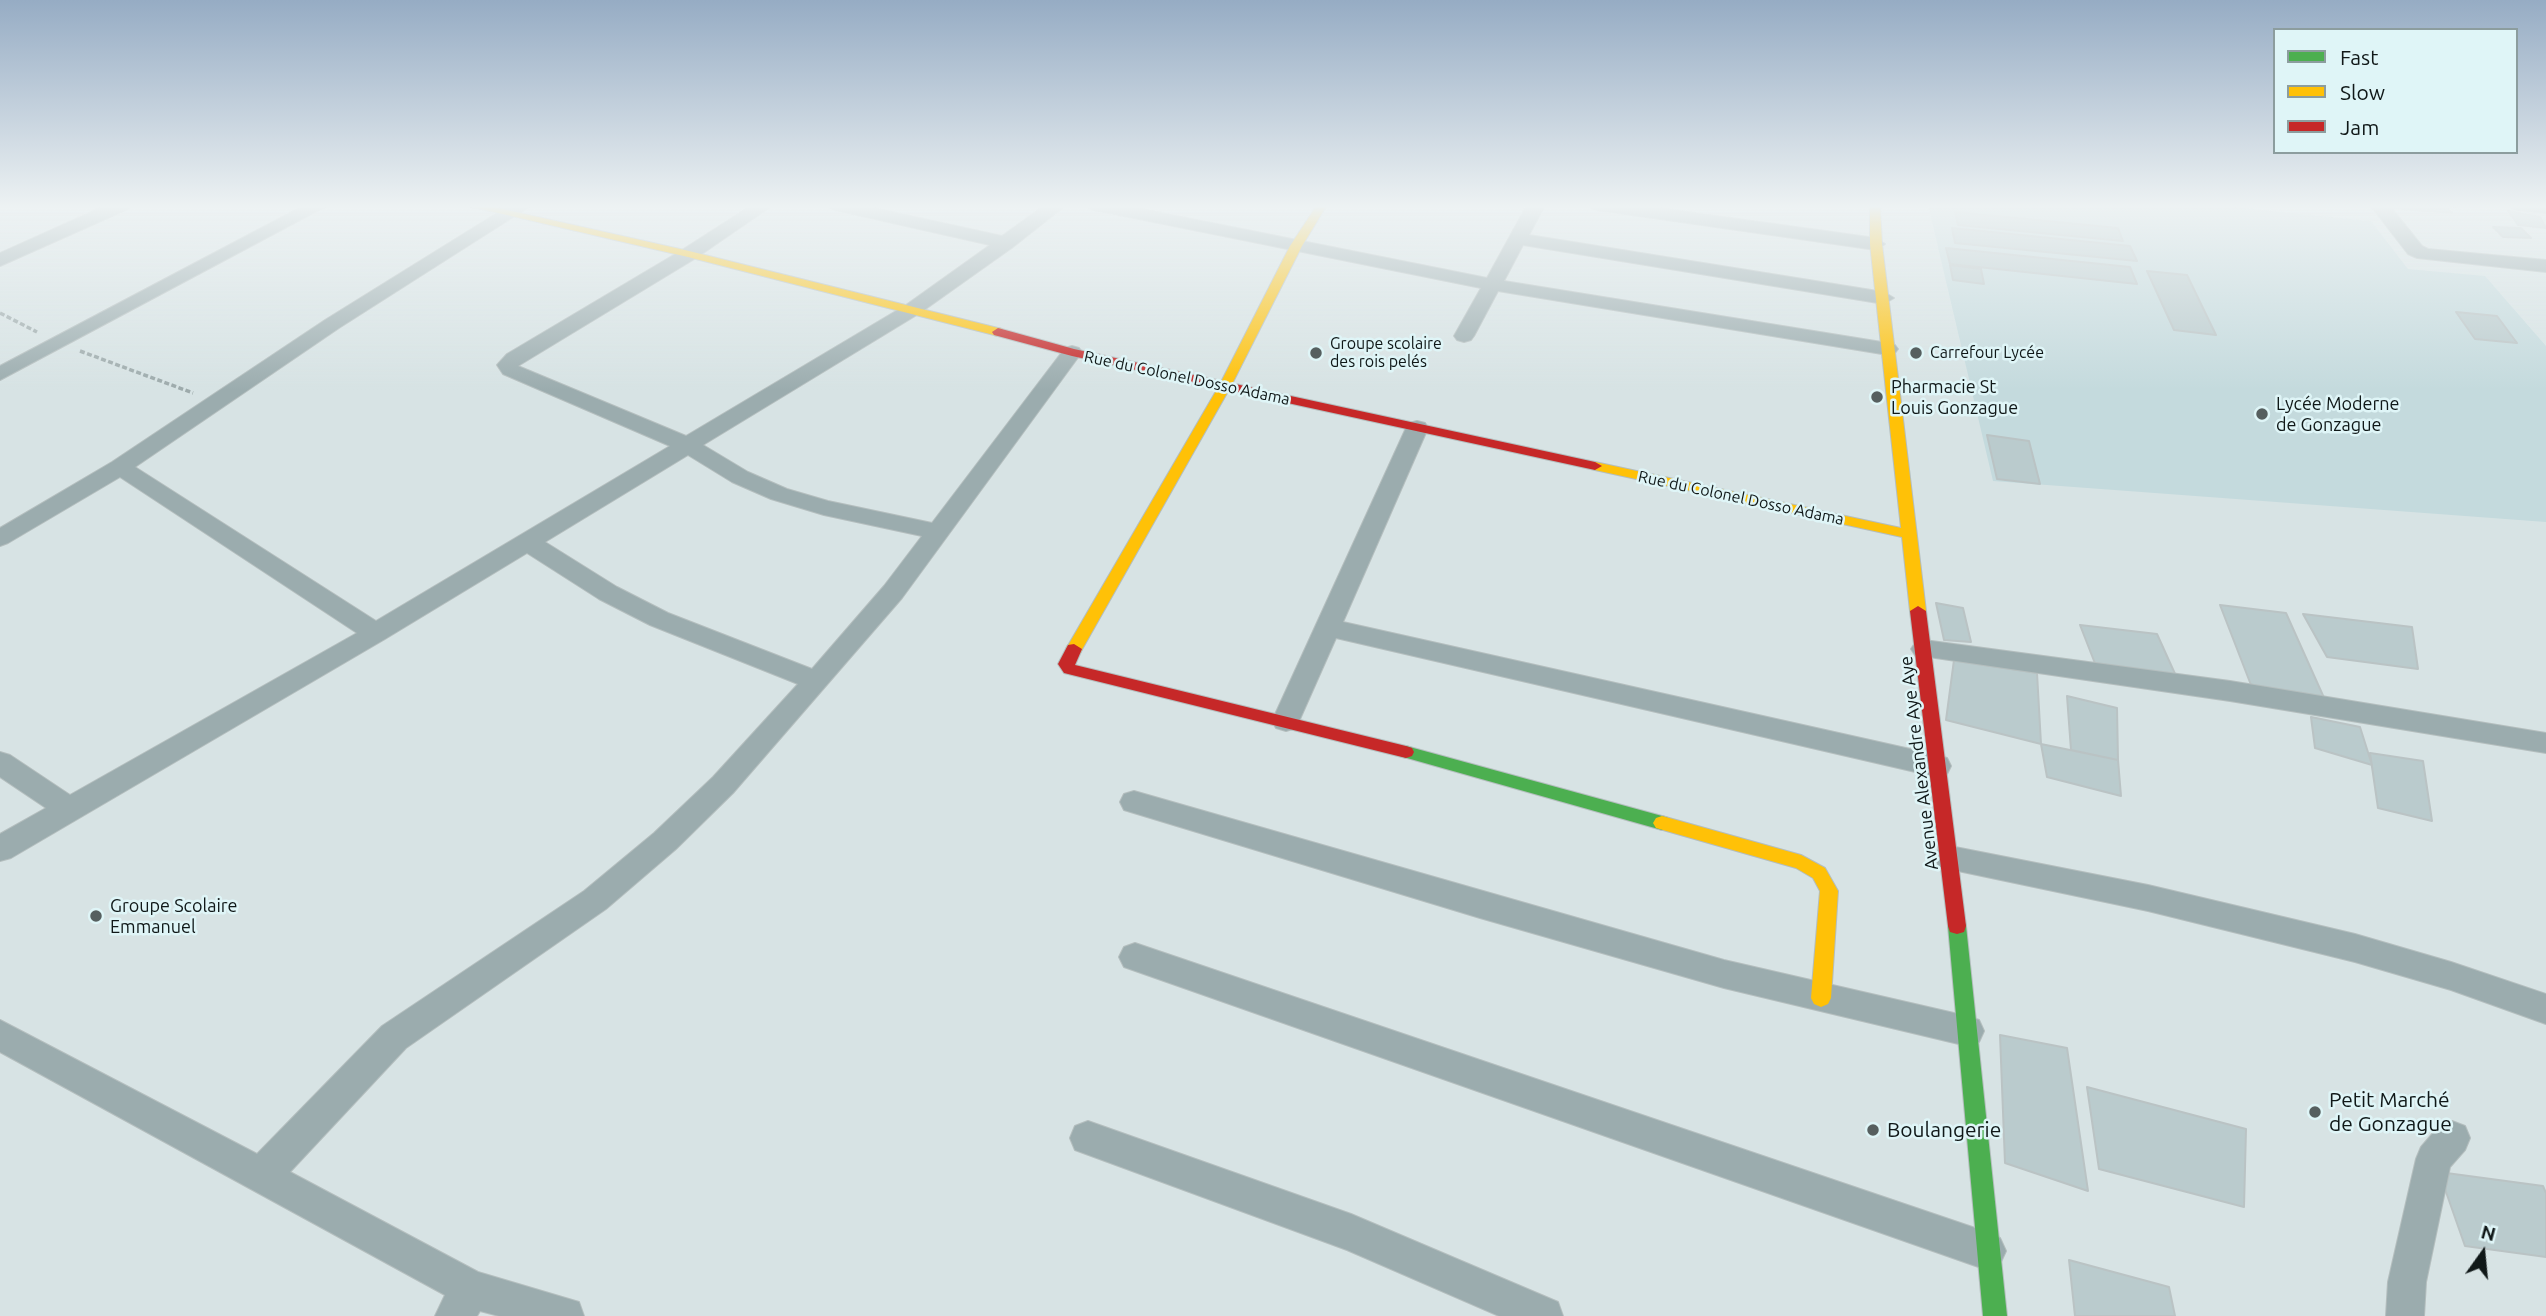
<!DOCTYPE html>
<meta charset="utf-8">
<style>
body{margin:0}
#map{position:relative;width:2546px;height:1316px;overflow:hidden;background:#d7e3e4;font-family:Ubuntu,sans-serif}
canvas{display:block}
.legend{position:absolute;left:2273px;top:28px;width:245px;height:126px;box-sizing:border-box;background:#dff5f7;border:2px solid #8c9d9e;margin:0;padding:9px 12px;list-style:none;font-size:21px;color:#101818}
.legend li{display:flex;align-items:center;gap:14px;height:35px}
.legend b{width:35px;border:2px solid #8c9d9e}
.north{position:absolute;left:2448px;top:1218px;width:70px;height:70px;-webkit-text-stroke:5px #dff5f7;paint-order:stroke;rotate:15deg;font-size:19px;font-weight:700;line-height:28px;text-align:center;color:#101818}
.north::after{content:'';display:block;margin:auto;width:24px;height:32px;background:#101818;clip-path:polygon(50% 0,100% 100%,50% 72%,0 100%)}
</style>
<div id="map">
<canvas width="2546" height="1316"></canvas>
<ul class="legend">
<li><b style="height:9px;background:#4caf50"></b>Fast</li>
<li><b style="height:9px;background:#ffc107"></b>Slow</li>
<li><b style="height:9px;background:#c62828"></b>Jam</li>
</ul>
<div class="north">N</div>
</div>
<script>
const context = document.querySelector('canvas').getContext('2d');
context.lineJoin = 'round';
function paint(path, color) { context.fillStyle = color; context.fill(path, 'evenodd'); }
const poly = rows => new Path2D(rows.map(r => 'M' + r).join(''));
function stroke(path, color, width, dash) { context.strokeStyle = color; context.lineWidth = width; context.lineCap = dash ? 'butt' : 'round'; context.setLineDash(dash || []); context.stroke(path); }
function drawText(font, color, halo, rows, align = 'center') {
  context.font = font + ' Ubuntu,sans-serif'; context.lineWidth = 5; context.setLineDash([]); context.textBaseline = 'middle'; context.strokeStyle = halo; context.fillStyle = color; for (const [text, x, y, turn = 0] of rows) {
    context.save(); context.translate(x, y); context.rotate((+turn || 0) * Math.PI / 180); context.textAlign = isNaN(turn) ? turn : align; if (halo) context.strokeText(text, 0, 0); context.fillText(text, 0, 0); context.restore();
  }
}
paint(poly([
 [1928,205,2213,205,2371,221,2408,269,2485,276,2546,346,2546,522,1993,481]
]), '#c4dadd');
const building = poly([
 [2388,205,2459,205,2460,207,2445,206,2452,213,2390,208,2388,205],
 [2508,211,2540,217,2546,228,2518,225,2508,211],
 [1955,212,2118,228,2123,241,1958,225,1955,212],
 [2493,227,2521,228,2531,238,2503,237,2493,227],
 [1952,228,2130,246,2137,261,1955,243,1952,228],
 [1946,248,2130,267,2137,284,1950,264,1946,248],
 [1950,265,1981,269,1984,284,1953,280,1950,265],
 [2147,271,2187,275,2216,335,2174,330,2147,271],
 [2456,312,2497,316,2517,343,2475,339,2456,312],
 [1987,435,2029,441,2040,484,1997,479,1987,435],
 [1936,603,1963,608,1971,642,1944,640,1936,603],
 [2220,605,2286,613,2325,700,2251,685,2220,605],
 [2303,614,2412,627,2418,669,2327,657,2303,614],
 [2080,625,2157,634,2176,676,2096,666,2080,625],
 [1954,660,2037,673,2041,744,1946,720,1954,660],
 [2067,696,2117,708,2118,760,2071,750,2067,696],
 [2311,717,2360,727,2372,765,2315,748,2311,717],
 [2041,744,2118,760,2121,796,2047,777,2041,744],
 [2370,753,2423,761,2432,821,2378,808,2370,753],
 [2000,1035,2067,1048,2088,1191,2005,1163,2000,1035],
 [2087,1087,2246,1129,2244,1207,2099,1169,2087,1087],
 [2439,1172,2543,1186,2546,1193,2546,1257,2465,1246,2439,1172],
 [2069,1260,2169,1287,2175,1316,2075,1316,2069,1260]
]);
paint(building, '#bacbcd');
stroke(building, '#bac3c4', 2);
const street = poly([
 [107,205,131,205,128,209,0,266,0,253,107,205],
 [305,205,328,205,0,380,0,366,305,205],
 [510,205,532,205,339,328,135,467,376,621,670,446,503,374,497,365,507,354,682,250,752,205,773,205,696,258,518,366,686,436,906,305,990,245,835,210,826,205,860,205,1002,236,1045,205,1066,205,1013,247,920,313,703,445,748,472,787,489,828,501,932,523,1065,348,1072,346,1079,348,1082,352,902,598,733,793,676,849,606,909,406,1048,290,1172,478,1272,579,1302,584,1316,499,1316,480,1311,477,1316,435,1316,445,1295,0,1052,0,1020,257,1154,382,1026,584,891,654,833,713,777,798,684,650,625,599,599,527,553,385,639,11,858,0,861,0,834,46,808,0,777,0,752,10,755,70,795,357,633,120,477,8,543,0,546,0,528,112,462,325,320,510,205],
 [688,455,732,482,771,499,824,515,922,536,884,586,812,669,668,613,617,587,545,542,688,455],
 [1085,205,1122,205,1487,278,1527,205,1545,205,1529,235,1884,292,1894,298,1884,304,1523,245,1504,281,1888,343,1895,345,1898,349,1895,353,1888,355,1498,291,1474,336,1471,340,1464,342,1457,340,1454,336,1481,288,1094,210,1085,205],
 [1588,205,1637,205,1876,238,1885,244,1876,250,1597,210,1588,205],
 [2370,205,2389,205,2422,246,2428,249,2546,260,2546,272,2417,258,2408,254,2370,205],
 [2508,205,2546,205,2546,213,2517,210,2508,205],
 [1417,421,1425,423,1428,428,1343,622,1937,755,1947,758,1951,766,1947,774,1937,777,1336,638,1296,728,1286,731,1276,728,1272,721,1406,428,1409,423,1417,421],
 [1924,640,2230,681,2546,733,2546,753,2230,701,1915,655,1911,649,1915,643,1924,640],
 [1134,791,1724,960,1967,1016,1979,1020,1984,1031,1979,1042,1967,1046,1724,988,1480,918,1124,810,1120,802,1124,794,1134,791],
 [1950,846,2148,885,2355,934,2451,962,2546,994,2546,1024,2451,990,2355,962,2148,911,1939,867,1935,858,1939,849,1950,846],
 [1135,943,1987,1232,2000,1238,2006,1251,2000,1264,1987,1270,1124,967,1119,957,1124,947,1135,943],
 [1088,1121,1351,1214,1558,1302,1563,1316,1499,1316,1347,1250,1075,1150,1070,1138,1075,1126,1088,1121],
 [2452,1121,2465,1126,2470,1138,2465,1150,2450,1167,2426,1282,2424,1316,2386,1316,2388,1282,2416,1159,2421,1147,2439,1126,2452,1121]
]);
const fast = poly([
 [1406,746,1662,816,1668,818,1671,823,1668,828,1662,830,1400,756,1398,752,1400,748,1406,746],
 [1957,918,1964,920,1966,926,2007,1316,1983,1316,1948,926,1950,920,1957,918]
]);
const slow = poly([
 [464,205,485,205,689,251,1002,329,1004,332,998,336,688,257,464,205],
 [1317,205,1327,205,1302,246,1231,386,1080,653,1068,653,1066,649,1219,386,1290,246,1317,205],
 [1870,205,1880,205,1882,244,1926,611,1918,616,1910,611,1902,537,1595,470,1588,466,1595,462,1901,528,1870,244,1870,205],
 [1662,816,1801,855,1825,868,1838,891,1831,998,1828,1004,1821,1007,1814,1004,1811,998,1820,891,1813,878,1796,868,1656,828,1653,823,1656,818,1662,816]
]);
const jam = poly([
 [998,328,1074,349,1595,462,1602,466,1595,470,1072,356,994,335,992,332,998,328],
 [1918,606,1926,611,1966,926,1964,932,1957,934,1950,932,1948,926,1910,611,1918,606],
 [1074,644,1082,649,1075,665,1406,746,1412,748,1414,752,1412,756,1406,758,1064,673,1058,664,1068,645,1074,644]
]);
stroke(street, '#b4bebe', 2);
stroke(fast, '#b4bebe', 2);
stroke(slow, '#b4bebe', 2);
stroke(jam, '#b4bebe', 2);
stroke(poly([
 [0,313,37,332],
 [80,351,193,393]
]), '#9daaab', 3.5, [5, 2.5]);
paint(street, '#9bacae');
paint(fast, '#4caf50');
paint(slow, '#ffc107');
paint(jam, '#c62828');
const sky = context.createLinearGradient(0, 0, 0, 390);
sky.addColorStop(0, '#96acc4');
sky.addColorStop(0.53, '#edf2f3');
sky.addColorStop(1, '#edf2f300');
context.fillStyle = sky;
context.fillRect(0, 0, 2546, 390);
for (const [x, y, r, color] of [
 [1316,353,7,"#565f5f"],
 [1916,353,7,"#565f5f"],
 [1877,397,7,"#565f5f"],
 [2262,414,7,"#565f5f"],
 [96,916,7,"#565f5f"],
 [2315,1112,7,"#565f5f"],
 [1873,1130,7,"#565f5f"]
]) { const dot = new Path2D(); dot.arc(x, y, r, 0, 2 * Math.PI); context.fillStyle = color; context.fill(dot); stroke(dot, '#dff5f7', 2.5); }
drawText('16px', '#101818', '#dff5f7', [
 ["Groupe scolaire",1330,344],
 ["des rois pelés",1330,362],
 ["Carrefour Lycée",1930,353]
], 'left');
drawText('16px', '#101818', '#dff5f7', [
 ["Rue du Colonel Dosso Adama",1187,378,12],
 ["Rue du Colonel Dosso Adama",1741,498,12]
]);
drawText('18px', '#101818', '#dff5f7', [
 ["Pharmacie St",1891,387],
 ["Louis Gonzague",1891,408],
 ["Lycée Moderne",2276,404],
 ["de Gonzague",2276,425],
 ["Groupe Scolaire",110,906],
 ["Emmanuel",110,927]
], 'left');
drawText('18px', '#101818', '#dff5f7', [
 ["Avenue Alexandre Aye Aye",1919,763,-97]
]);
drawText('21px', '#101818', '#dff5f7', [
 ["Petit Marché",2329,1100],
 ["de Gonzague",2329,1124],
 ["Boulangerie",1887,1130]
], 'left');
</script>
